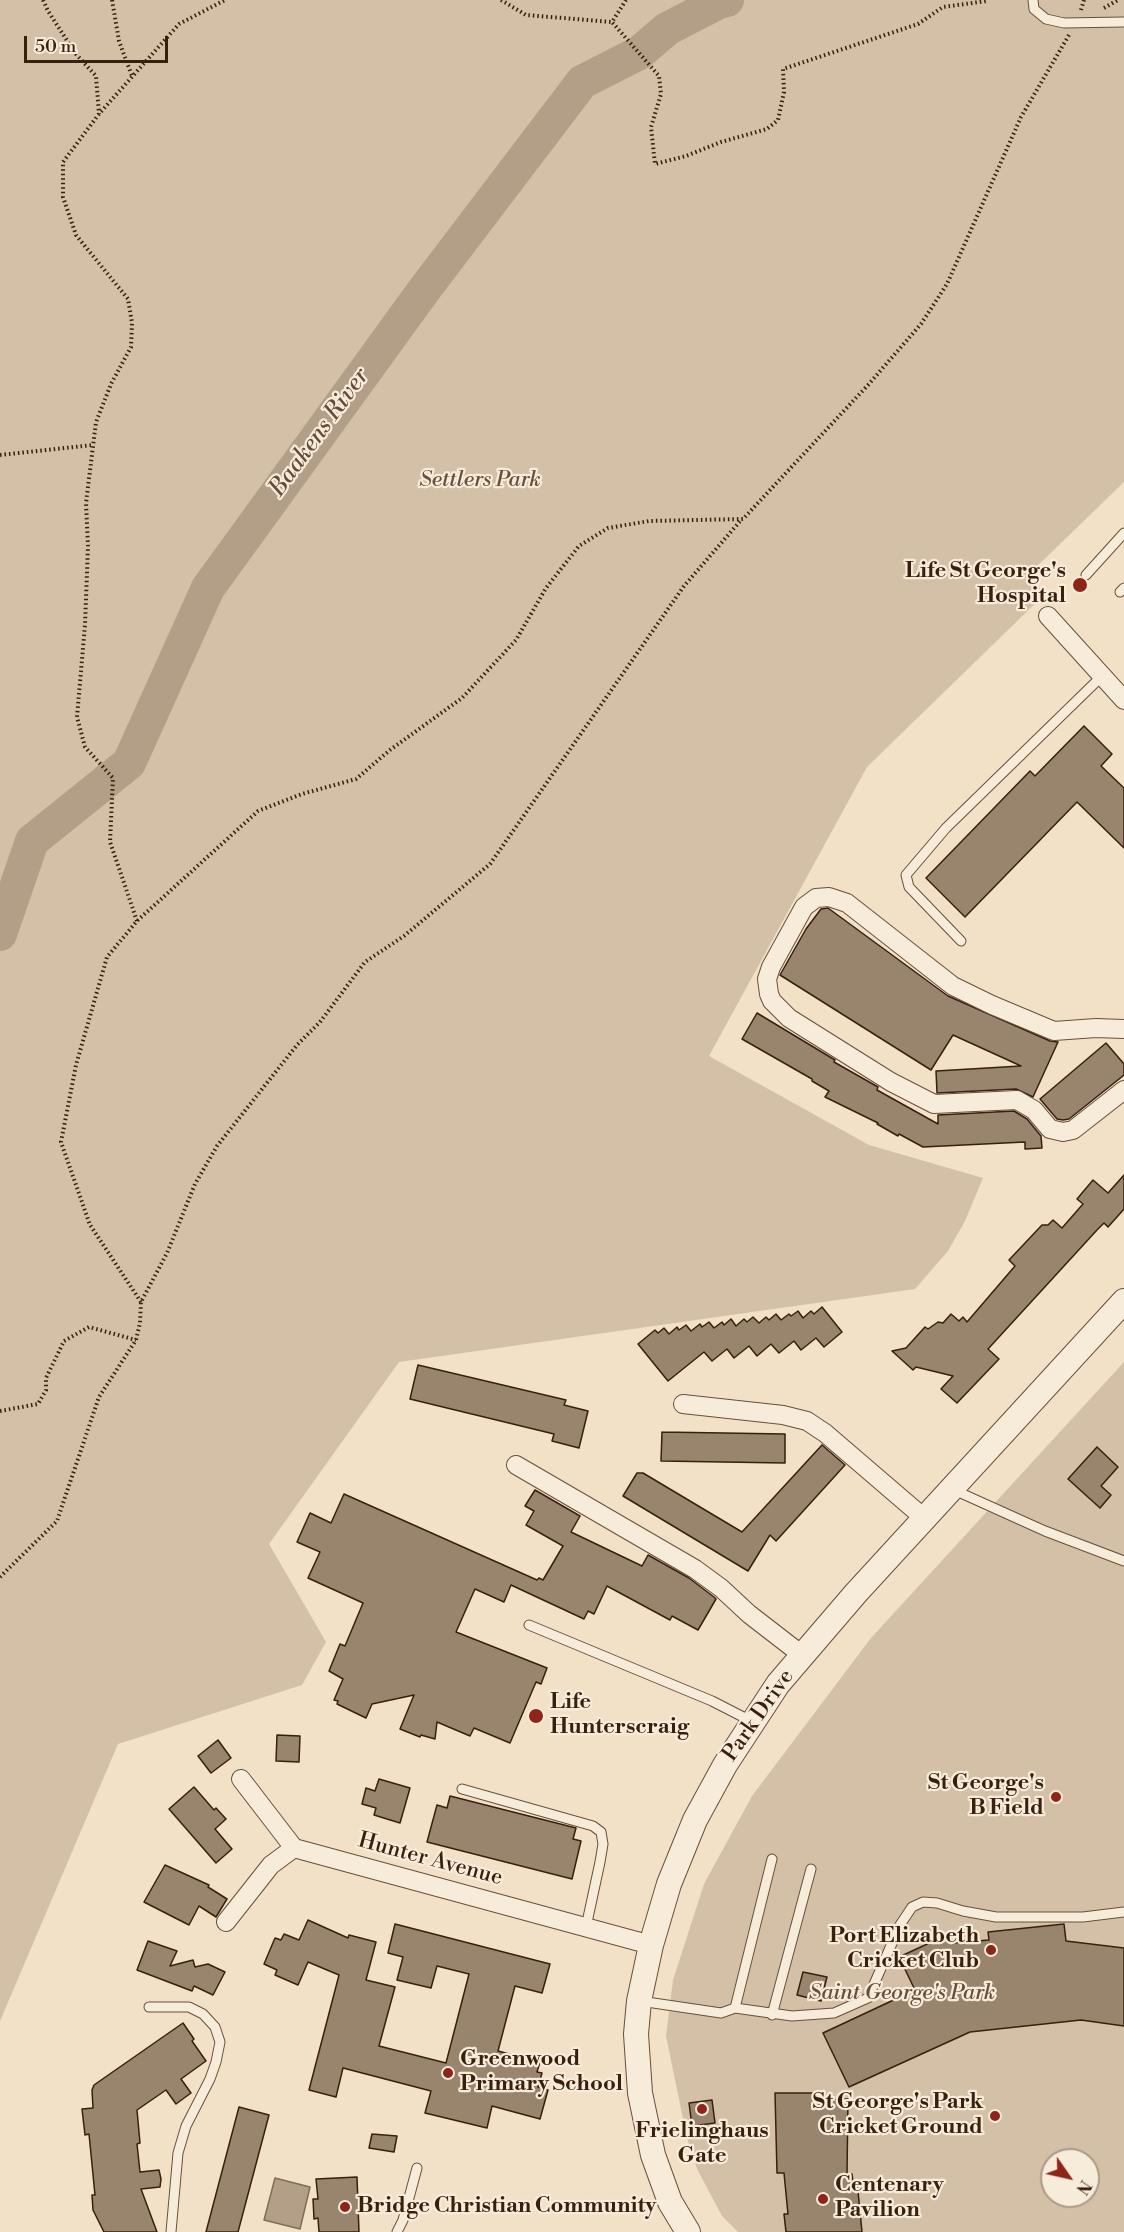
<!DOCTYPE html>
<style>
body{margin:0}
#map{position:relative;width:1124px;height:2232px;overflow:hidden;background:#f2e1c6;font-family:"Libre Bodoni",serif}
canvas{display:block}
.north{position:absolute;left:1040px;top:2148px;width:60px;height:60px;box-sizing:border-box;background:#f7ecda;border:2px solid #ab9a88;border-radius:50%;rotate:124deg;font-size:16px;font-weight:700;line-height:24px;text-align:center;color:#391f0d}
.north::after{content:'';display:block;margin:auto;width:21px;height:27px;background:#8f2418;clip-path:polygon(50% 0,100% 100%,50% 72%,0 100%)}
.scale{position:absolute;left:24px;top:36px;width:144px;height:27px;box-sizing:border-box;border:3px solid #391f0d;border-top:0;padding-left:8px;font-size:18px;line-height:21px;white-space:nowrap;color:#391f0d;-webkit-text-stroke:4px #f7ecda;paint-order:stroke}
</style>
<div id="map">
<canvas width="1124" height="2232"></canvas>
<div class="north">N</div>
<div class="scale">50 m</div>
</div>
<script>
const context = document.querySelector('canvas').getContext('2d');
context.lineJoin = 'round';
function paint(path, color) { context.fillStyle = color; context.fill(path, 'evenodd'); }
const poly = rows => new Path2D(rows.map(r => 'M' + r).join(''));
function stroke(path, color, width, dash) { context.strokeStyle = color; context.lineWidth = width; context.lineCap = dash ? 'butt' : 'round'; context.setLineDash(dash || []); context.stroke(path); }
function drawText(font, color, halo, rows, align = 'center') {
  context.font = font + ' "Libre Bodoni",serif'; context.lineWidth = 4.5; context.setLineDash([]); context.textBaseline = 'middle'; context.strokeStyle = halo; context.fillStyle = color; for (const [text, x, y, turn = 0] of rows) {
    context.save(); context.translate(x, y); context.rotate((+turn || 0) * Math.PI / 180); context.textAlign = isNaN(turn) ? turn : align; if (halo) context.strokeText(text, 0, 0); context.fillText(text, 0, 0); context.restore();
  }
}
paint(poly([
 [0,0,1124,0,1124,482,1028,575,1045,594,867,767,709,1056,869,1145,983,1178,965,1221,948,1251,915,1289,399,1362,269,1544,326,1642,302,1685,118,1744,0,2021],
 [1124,1362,1124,2232,738,2232,722,2216,697,2169,687,2138,666,2036,673,1980,704,1884,752,1796,871,1638],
 [1052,2160,1088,2160,1088,2196,1052,2196]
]), '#d3c0a7');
const water = poly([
 [275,2178,310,2187,300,2229,264,2220,275,2178]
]);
paint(water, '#b39f87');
stroke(water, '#826c56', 1.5);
stroke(poly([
 [0,934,32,841,129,763,208,588,424,290,582,82,639,53,667,29,719,2,727,0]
]), '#b39f87', 34);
const building = poly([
 [1084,726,1112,754,1101,766,1124,788,1124,848,1077,802,965,917,926,878,1030,771,1035,776,1084,726],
 [828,908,948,996,1050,1041,1058,1042,1033,1097,1016,1089,937,1093,936,1071,1021,1066,953,1035,931,1070,780,975,806,929,821,909,828,908],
 [757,1013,835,1060,834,1062,878,1087,877,1090,938,1124,938,1115,1014,1111,1027,1119,1041,1136,1042,1148,1025,1149,1025,1142,923,1147,899,1134,898,1136,877,1124,878,1123,825,1097,829,1091,812,1081,812,1079,742,1039,757,1013],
 [1106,1043,1124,1064,1124,1075,1069,1119,1063,1120,1057,1119,1040,1099,1106,1043],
 [1124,1175,1124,1209,1108,1227,1104,1223,1097,1230,988,1349,999,1359,957,1403,941,1389,953,1376,916,1367,913,1370,892,1351,906,1348,925,1327,928,1329,938,1322,943,1323,951,1314,959,1321,963,1317,967,1322,1015,1266,1009,1260,1042,1225,1048,1225,1053,1220,1062,1228,1083,1204,1077,1199,1093,1180,1108,1193,1124,1175],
 [822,1307,842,1332,824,1347,816,1338,801,1350,794,1341,779,1353,771,1344,757,1356,749,1346,734,1358,727,1349,712,1361,704,1352,668,1381,638,1344,655,1330,658,1333,664,1328,669,1334,677,1327,679,1330,686,1325,691,1331,700,1324,702,1327,709,1322,714,1328,722,1322,724,1325,731,1319,736,1326,744,1319,747,1322,753,1317,759,1323,766,1317,769,1320,776,1314,781,1320,789,1314,791,1316,798,1311,803,1318,811,1311,814,1314,822,1307],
 [418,1365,566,1400,564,1405,588,1411,579,1448,552,1441,554,1434,410,1399,418,1365],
 [662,1432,785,1434,785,1463,661,1461,662,1432],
 [822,1445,845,1465,776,1541,770,1535,748,1571,623,1496,637,1473,643,1473,742,1532,822,1445],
 [1097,1447,1118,1467,1101,1486,1111,1495,1100,1508,1068,1479,1097,1447],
 [535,1490,580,1516,571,1532,642,1566,648,1555,689,1578,714,1597,716,1599,698,1630,672,1616,670,1620,607,1586,594,1614,588,1611,584,1619,511,1585,504,1602,475,1589,456,1632,547,1668,541,1684,536,1682,510,1743,474,1728,470,1736,437,1722,435,1739,421,1735,420,1737,400,1729,414,1695,372,1704,366,1718,337,1704,338,1701,334,1700,343,1679,329,1671,340,1644,345,1646,363,1603,308,1578,320,1552,297,1542,310,1513,331,1523,344,1494,537,1580,539,1578,543,1580,563,1546,526,1525,534,1511,525,1506,535,1490],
 [277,1735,300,1736,299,1762,276,1761,277,1735],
 [218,1740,231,1758,211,1773,198,1756,218,1740],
 [379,1779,410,1788,400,1823,374,1815,376,1808,362,1804,366,1788,375,1791,379,1779],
 [194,1787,214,1810,216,1808,226,1819,215,1829,232,1849,216,1863,169,1809,194,1787],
 [450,1796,576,1828,573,1839,581,1841,572,1879,427,1842,437,1805,447,1808,450,1796],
 [165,1865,209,1885,208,1887,227,1899,216,1917,199,1906,189,1925,144,1902,165,1865],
 [308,1920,348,1938,349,1935,376,1942,366,1980,395,1987,379,2046,446,2063,469,1974,437,1966,431,1988,397,1980,403,1957,388,1953,395,1924,550,1964,542,1993,515,1986,498,2051,540,2062,537,2072,542,2073,538,2087,548,2090,540,2119,492,2106,487,2128,425,2113,431,2091,343,2068,336,2097,309,2090,339,1975,308,1962,298,1985,275,1975,277,1970,264,1964,275,1938,281,1940,284,1934,299,1940,308,1920],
 [1064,1924,1066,1941,1124,1948,1124,2026,1081,2020,970,2032,849,2087,823,2033,915,1990,899,1957,949,1934,953,1943,989,1940,988,1932,1064,1924],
 [148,1941,177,1951,170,1966,193,1960,195,1967,208,1964,225,1972,213,1995,194,1986,192,1991,137,1970,148,1941],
 [803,1972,827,1977,821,2001,797,1995,803,1972],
 [183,2023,194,2039,192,2041,206,2061,181,2079,191,2093,176,2104,166,2090,137,2110,140,2143,137,2144,140,2172,159,2170,161,2179,160,2187,141,2189,157,2232,104,2232,93,2210,92,2195,95,2195,89,2134,85,2135,82,2109,93,2108,92,2090,94,2085,183,2023],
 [775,2093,817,2093,817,2099,848,2099,847,2175,852,2174,853,2182,857,2181,862,2232,786,2232,784,2214,788,2214,784,2173,777,2173,775,2093],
 [712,2100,715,2123,692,2126,689,2103,712,2100],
 [239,2107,269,2115,238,2232,206,2232,239,2107],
 [372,2134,397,2136,394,2152,369,2148,372,2134],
 [357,2177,359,2232,319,2232,318,2218,314,2219,313,2199,318,2199,316,2179,357,2177]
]);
paint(building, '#99846d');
stroke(building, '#391f0d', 1.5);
const service = poly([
 [1033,0,1034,9,1046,19,1064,23,1124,22],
 [1086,575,1124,533],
 [1120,592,1124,588],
 [961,941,909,887,906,875,946,828,1102,676],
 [954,1490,1045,1531,1124,1561],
 [529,1625,712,1701,753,1722],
 [462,1789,593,1826,601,1832,603,1844,600,1862,586,1927],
 [640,2001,721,2013,735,2008,792,2016,834,2013,868,1998,900,1925,912,1907,923,1902,937,1903,963,1911,996,1917,1083,1917,1124,1912],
 [149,2007,189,2007,203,2014,215,2027,220,2042,216,2062,210,2079,186,2126,178,2153,171,2232],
 [735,2008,772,1859],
 [772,2015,811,1869],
 [397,2232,403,2220,417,2168]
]);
const minor = poly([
 [1048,616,1124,700],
 [1124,1029,1096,1028,1054,1031,992,1005,953,986,847,903,829,897,816,898,804,907,771,967,767,979,769,994,772,1001,789,1018,891,1082,934,1104,1017,1100,1034,1110,1050,1129,1063,1132,1073,1130,1124,1090],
 [683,1404,783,1415,807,1421,825,1433,924,1518],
 [516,1465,695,1569,721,1588,749,1614,802,1655],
 [241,1779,294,1848],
 [226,1922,271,1865,294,1848,651,1945]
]);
const tertiary = poly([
 [688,2232,670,2202,653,2155,640,2093,636,2034,639,2001,651,1945,669,1884,695,1820,725,1765,778,1684,856,1593,1124,1301]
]);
stroke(service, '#67503b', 11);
stroke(minor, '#67503b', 20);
stroke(tertiary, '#67503b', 26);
stroke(poly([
 [43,0,48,11,75,53,96,76,99,114],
 [112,0,119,41,132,76],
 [501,0,526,15,612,22],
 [626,0,612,22,659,76,661,94,651,127,655,164,686,156,721,142,767,129,778,120,784,92,783,69,918,24,943,7,987,1],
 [1104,8,1118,0],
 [1081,10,1084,0],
 [0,455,93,445],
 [137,921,110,842,113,778,85,747,77,717,85,625,88,546,86,503,96,422,111,384,131,347,132,323,128,299,76,235,63,197,63,162,99,114,179,24,225,0],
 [141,1302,90,1225,61,1142,76,1065,107,957,137,921,258,811,302,794,356,779,390,750,462,698,516,640,546,588,579,546,608,528,649,521,743,519,868,385,921,324,947,284,1021,117,1069,35],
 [0,1411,38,1404,46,1390,46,1378,64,1341,89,1327,136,1340],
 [0,1577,57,1521,99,1397,136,1340,140,1323,141,1302,167,1253,195,1184,217,1146,297,1045,320,1022,365,962,404,936,490,864,684,586,742,519]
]), '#391f0d', 4, [1.5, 3]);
stroke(service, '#f7ecda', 9);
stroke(minor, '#f7ecda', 18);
stroke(tertiary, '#f7ecda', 24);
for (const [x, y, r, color] of [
 [1080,585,8,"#8f2418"],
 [536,1716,8,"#8f2418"],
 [1056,1797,6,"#8f2418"],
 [991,1950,6,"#8f2418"],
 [448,2073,6,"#8f2418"],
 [702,2109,6,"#8f2418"],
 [995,2116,6,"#8f2418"],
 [823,2199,6,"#8f2418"],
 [345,2207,6,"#8f2418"]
]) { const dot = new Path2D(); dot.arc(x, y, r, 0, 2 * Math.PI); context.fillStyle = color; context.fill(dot); stroke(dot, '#f7ecda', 2); }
drawText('italic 22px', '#674f3b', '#f7ecda', [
 ["Settlers Park",480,481],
 ["Saint George's Park",902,1994]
]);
drawText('bold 22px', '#391f0d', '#f7ecda', [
 ["Life St George's",1066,572],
 ["Hospital",1066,597],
 ["Life",550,1703,"left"],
 ["Hunterscraig",550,1728,"left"],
 ["St George's",1044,1784],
 ["B Field",1044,1809],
 ["Port Elizabeth",979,1937],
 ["Cricket Club",979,1962],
 ["Greenwood",460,2060,"left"],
 ["Primary School",460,2085,"left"],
 ["St George's Park",983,2103],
 ["Cricket Ground",983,2128],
 ["Frielinghaus",702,2132,"center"],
 ["Gate",702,2157,"center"],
 ["Centenary",835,2186,"left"],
 ["Pavilion",835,2211,"left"],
 ["Bridge Christian Community",357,2207,"left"]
], 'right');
drawText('22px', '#391f0d', '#f7ecda', [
 ["Park Drive",759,1716,-55],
 ["Hunter Avenue",430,1860,15]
]);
drawText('italic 24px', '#644c38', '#f7ecda', [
 ["Baakens River",320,433,-54]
]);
</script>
